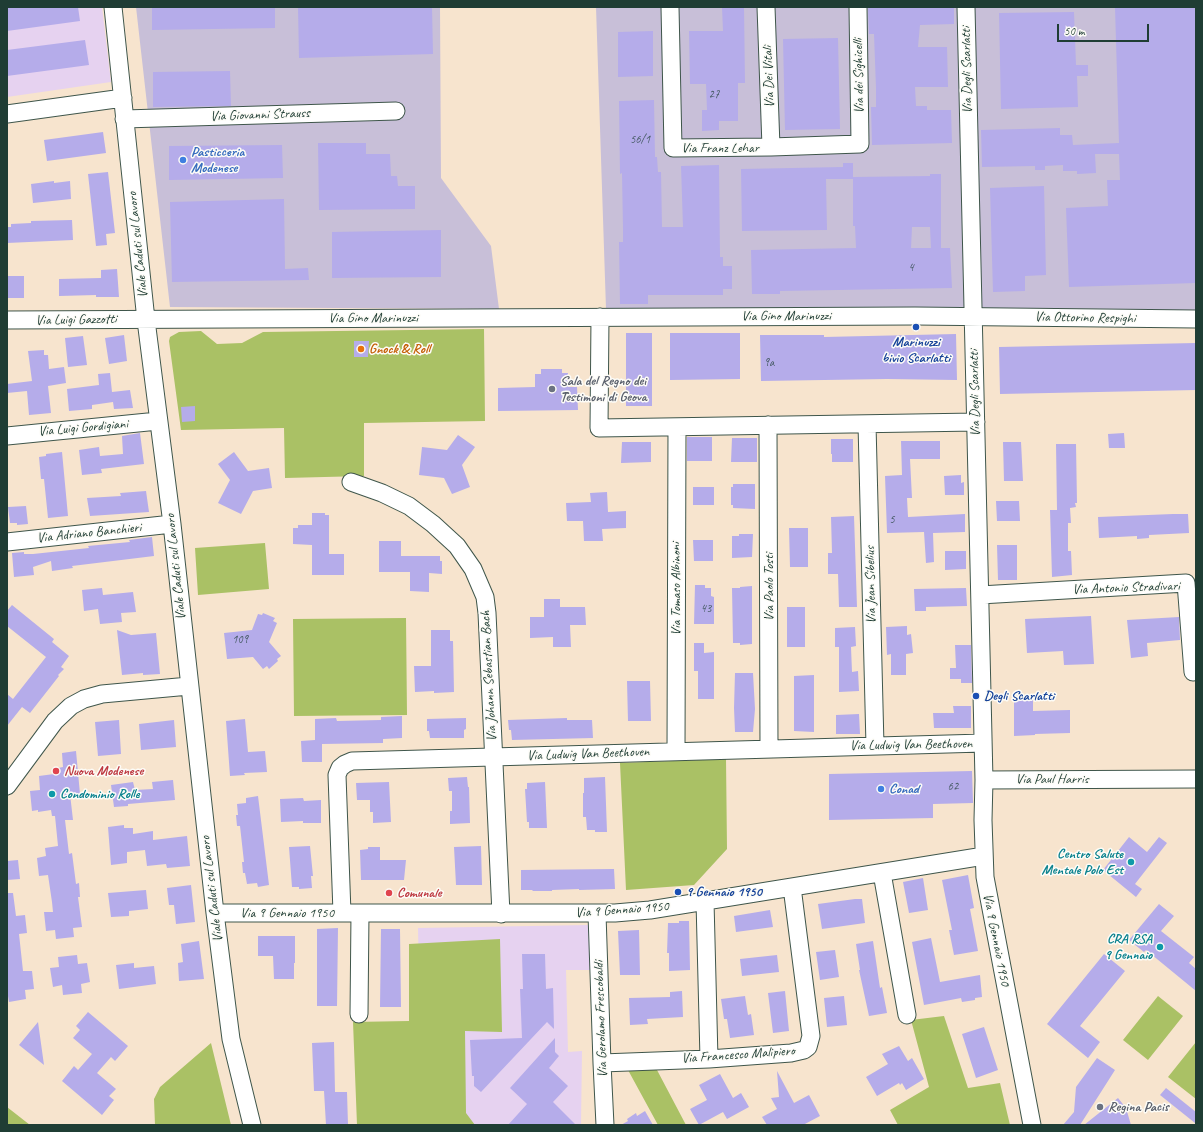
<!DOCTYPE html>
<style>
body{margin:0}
#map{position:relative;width:1203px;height:1132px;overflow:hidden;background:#f7e4ce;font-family:Caveat,sans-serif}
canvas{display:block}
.frame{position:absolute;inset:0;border:8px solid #1f3d34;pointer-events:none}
.scale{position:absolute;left:1057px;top:24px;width:92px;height:18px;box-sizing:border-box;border:2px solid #1f3d34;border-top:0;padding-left:5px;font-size:12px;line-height:14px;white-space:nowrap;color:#1f3d34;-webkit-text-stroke:3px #fdfcf7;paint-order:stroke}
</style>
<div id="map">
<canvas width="1203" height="1132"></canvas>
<div class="frame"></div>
<div class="scale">50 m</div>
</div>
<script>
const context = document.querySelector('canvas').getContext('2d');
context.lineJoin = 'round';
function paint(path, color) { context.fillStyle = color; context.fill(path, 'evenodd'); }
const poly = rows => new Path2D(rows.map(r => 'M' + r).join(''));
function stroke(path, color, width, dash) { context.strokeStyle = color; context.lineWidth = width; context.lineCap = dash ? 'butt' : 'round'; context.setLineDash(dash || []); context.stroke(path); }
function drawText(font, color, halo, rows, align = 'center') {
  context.font = font + ' Caveat,sans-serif'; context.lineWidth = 3; context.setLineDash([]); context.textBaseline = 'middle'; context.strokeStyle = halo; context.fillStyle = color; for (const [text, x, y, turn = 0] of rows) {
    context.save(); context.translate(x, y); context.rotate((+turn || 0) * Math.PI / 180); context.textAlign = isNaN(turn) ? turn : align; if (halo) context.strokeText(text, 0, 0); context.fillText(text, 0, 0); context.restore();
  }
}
paint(poly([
 [7,7,102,7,111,82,7,97],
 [589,925,590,970,566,970,568,1052,582,1051,581,1125,422,1125,418,928]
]), '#e6d2f0');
paint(poly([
 [136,7,440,7,441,178,491,246,499,309,170,307],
 [596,7,1196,7,1196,313,606,309]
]), '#c8bfd8');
paint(poly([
 [484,329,485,421,364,423,364,476,285,478,284,428,181,430,169,341,170,337,179,332,201,331,217,344,242,343,263,332],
 [265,543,269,589,198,595,195,548],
 [406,618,407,715,294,716,293,619],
 [726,759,727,849,694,885,626,890,620,763],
 [500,939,502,1032,465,1031,466,1113,475,1125,357,1125,353,1022,409,1021,409,944],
 [1158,996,1183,1016,1148,1060,1123,1040],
 [944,1016,968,1088,1000,1083,1010,1125,898,1125,890,1110,929,1087,911,1020],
 [1196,1042,1196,1099,1168,1077],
 [211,1043,231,1125,155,1125,154,1099,160,1087],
 [628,1070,657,1070,686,1125,658,1125],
 [7,1107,30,1125,7,1125]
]), '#aac165');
paint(poly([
 [7,7,78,7,80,21,7,31],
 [152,7,275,7,275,28,152,30],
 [298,7,432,7,433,54,299,58],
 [722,7,744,7,745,83,738,83,738,121,719,121,719,130,702,131,702,110,707,110,706,84,690,84,689,31,723,31],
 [868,7,954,7,954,24,920,25,918,47,947,47,948,87,915,87,916,106,927,106,927,110,951,110,952,143,872,145,871,107,876,107,876,88,874,34,869,34],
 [1115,7,1196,7,1196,283,1069,287,1066,208,1108,206,1107,180,1120,180,1119,154,1095,154,1096,173,1077,174,1077,171,1063,171,1063,165,1045,166,1045,170,1035,170,1035,166,982,167,981,130,1060,128,1060,135,1072,135,1073,145,1119,143],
 [1074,12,1076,65,1088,65,1088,76,1077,76,1078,107,1001,109,999,13],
 [653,31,653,76,618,77,618,32],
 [838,38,840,129,785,130,783,39],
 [85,40,89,65,7,76,7,50],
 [230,71,231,106,153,107,153,72],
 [654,100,655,157,657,157,658,172,661,172,662,227,683,227,681,166,719,165,720,257,723,257,723,266,732,266,732,289,723,289,723,295,648,295,648,304,620,304,619,242,623,242,623,229,622,173,620,174,619,101],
 [103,132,106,153,47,161,44,140],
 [318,143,366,143,366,154,390,154,391,176,397,176,398,186,415,186,415,209,319,210],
 [282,145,283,178,169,180,169,146],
 [843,163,853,163,853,179,826,179,827,230,742,231,741,169,843,167],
 [108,172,115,233,106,234,107,245,96,246,88,174],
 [930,174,941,174,941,248,950,248,952,288,780,291,780,294,752,294,751,250,856,248,855,226,853,226,853,177,930,176],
 [912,227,930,227,931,248,911,248],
 [54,181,54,183,70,181,71,199,33,203,31,184],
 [1044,186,1046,275,1025,276,1025,291,993,292,990,188],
 [284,199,285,269,308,268,309,280,172,282,170,202],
 [72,220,73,240,7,243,7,227,11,227,11,224,31,223,31,221],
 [441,230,441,277,332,278,332,232],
 [117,269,119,297,96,297,96,295,59,296,59,279,101,278,101,270],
 [7,276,24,276,24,298,7,298],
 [626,333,652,333,652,406,626,406],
 [670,333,740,333,740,379,670,380],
 [956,334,957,380,887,379,761,381,760,335,824,335,824,337],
 [124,335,127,361,109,364,105,338],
 [83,336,87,365,68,367,65,338],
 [354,341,369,341,368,357,354,357],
 [1196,343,1196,390,1000,394,999,347],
 [44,350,44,355,48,355,49,369,64,367,66,383,48,386,51,413,29,415,27,391,7,393,7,384,32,381,28,351],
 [541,369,562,369,562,373,568,373,568,387,577,387,578,410,498,411,498,388,535,387,535,374,541,374],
 [110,373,112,392,130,390,133,408,114,409,113,402,92,405,92,409,69,411,67,389,99,385,98,374],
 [195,406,195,421,182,422,181,407],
 [140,433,144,464,101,469,102,473,82,475,79,450,99,447,100,456,123,454,122,436],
 [1124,433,1125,448,1109,448,1108,434],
 [458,435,475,447,462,465,470,487,452,494,444,478,419,475,422,447,447,450],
 [687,437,712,437,712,461,687,461],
 [732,438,757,438,757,462,731,462],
 [831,439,853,439,853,462,832,462,832,454,831,454],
 [901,441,940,441,940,459,910,459,912,498,907,498,908,517,965,514,965,532,933,533,934,562,926,563,924,532,887,533,885,476,902,475],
 [622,442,651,442,651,462,621,463],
 [1003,442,1021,442,1023,481,1004,481],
 [1056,444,1076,444,1077,503,1075,503,1076,507,1070,508,1071,523,1068,523,1068,551,1071,551,1072,575,1052,577,1050,510,1057,510],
 [62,452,68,516,48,518,44,479,41,479,39,457,46,456,46,454],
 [234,452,248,471,269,468,272,488,253,491,241,514,218,503,230,480,218,464],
 [961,475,961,483,964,482,964,495,945,495,944,476],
 [733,484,755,484,755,509,733,508,733,505,731,505,731,487,733,487],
 [693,487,714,487,714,505,693,505],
 [146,491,149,512,90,516,87,498,121,496,120,493],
 [607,492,608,512,626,511,626,528,602,529,603,541,584,541,583,521,567,521,566,503,591,502,590,493],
 [996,501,1019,501,1020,521,997,521],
 [26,506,28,524,17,525,17,523,10,523,8,507],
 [312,513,325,513,325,515,329,515,329,554,344,554,344,575,312,575,312,545,293,544,293,528,298,528,298,525,312,525],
 [1173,514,1188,514,1189,533,1149,535,1149,538,1137,539,1137,536,1099,538,1098,517],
 [854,516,857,607,839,607,838,574,828,574,828,553,832,553,831,517],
 [789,528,808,528,808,567,790,567],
 [739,534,753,534,752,557,732,558,732,536,739,536],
 [152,537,154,556,72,566,73,568,52,571,51,561,33,567,34,575,14,577,12,553,24,552,24,554,33,554,89,548,88,546,130,542,129,540],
 [693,540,713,540,713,561,694,561],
 [379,541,401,541,401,556,440,556,440,561,442,561,442,574,429,573,429,592,410,591,410,572,379,572],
 [997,545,1017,545,1017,580,998,580],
 [945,551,966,551,966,569,945,570],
 [695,585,705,585,705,588,711,588,711,596,714,597,714,624,694,624],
 [752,586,752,644,740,645,740,643,733,643,732,588,740,588,740,587],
 [102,588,103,595,133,592,136,612,121,613,122,622,100,624,98,609,84,611,82,590],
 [966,588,967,606,926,607,926,611,915,611,914,589],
 [544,599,560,599,560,607,585,607,586,625,570,625,571,647,553,647,553,637,530,638,530,617,544,617],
 [12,605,54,639,52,642,69,656,61,667,64,669,58,675,59,676,30,713,22,707,7,726,7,694,13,699,46,657,7,626,7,611],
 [787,607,805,607,805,647,787,647],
 [263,613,275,618,273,621,277,623,269,642,281,656,277,659,278,661,269,669,267,666,263,669,253,657,227,659,224,633,252,630,258,614,262,615],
 [1091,616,1094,664,1064,665,1063,651,1027,653,1025,619],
 [1179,617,1180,640,1147,643,1148,656,1131,658,1127,620],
 [907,626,907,635,911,634,913,653,906,654,906,675,891,675,891,654,887,655,886,627],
 [855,627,856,646,851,647,852,672,858,671,859,691,839,692,839,647,835,647,835,628],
 [117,630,131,635,156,633,160,674,143,675,143,673,122,675],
 [431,630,450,630,450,641,453,641,454,692,434,693,434,691,415,692,414,666,431,666],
 [694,643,704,643,704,653,714,652,714,699,698,699,698,671,694,671],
 [955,645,971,645,972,683,961,683,961,679,950,679,950,668,956,668],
 [735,673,753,673,755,709,753,732,735,732,734,708],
 [814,675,814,732,794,731,794,676],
 [627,681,650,681,651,721,628,721],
 [1033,697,1033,711,1070,710,1070,733,1035,734,1035,735,1014,736,1014,698],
 [953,706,971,706,971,728,934,728,933,713,954,713],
 [859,714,860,734,836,734,836,715],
 [402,716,402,738,383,739,383,743,322,744,322,762,302,762,301,741,315,740,315,719,336,718,337,721,381,720,381,717],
 [466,718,466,729,464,730,464,738,430,738,429,731,427,731,427,719],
 [567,718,567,720,592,720,593,738,512,740,511,730,509,730,508,720],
 [245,719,248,752,265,751,267,772,244,773,245,775,230,776,226,721],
 [119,720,121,754,98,756,95,722],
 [174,720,176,747,141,750,139,724],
 [76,751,80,794,70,794,73,820,65,820,69,854,72,853,76,884,79,883,80,897,78,897,82,927,73,928,74,937,56,939,55,930,46,931,44,912,53,912,52,902,48,875,39,876,37,858,46,856,45,848,58,846,55,816,52,816,51,810,38,812,38,810,32,811,30,791,40,790,39,776,54,774,53,769,63,767,62,753],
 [972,771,973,803,933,804,933,818,829,820,829,774],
 [467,777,468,787,469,787,470,823,450,824,450,811,452,811,452,791,449,791,448,778],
 [605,777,607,832,595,832,595,830,587,830,586,817,583,817,583,793,584,793,584,778],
 [173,780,175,800,128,804,128,806,114,807,111,785,133,782,135,790,153,789,152,782],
 [389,782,391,822,373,823,373,812,370,812,370,800,357,800,356,783],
 [545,782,547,828,529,828,529,822,527,822,525,789,527,789,527,783],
 [258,796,269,885,258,887,257,883,247,884,245,873,243,873,242,862,244,862,240,826,237,826,236,815,238,815,237,804,246,803,246,798],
 [303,798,304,801,321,800,321,823,303,823,303,821,281,822,280,799],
 [124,825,124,828,133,828,133,834,153,831,153,840,187,836,190,866,167,868,166,864,147,866,145,850,127,852,127,863,111,865,108,827],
 [1129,837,1147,852,1159,837,1167,843,1135,884,1142,889,1136,897,1103,870],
 [310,846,313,876,311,876,312,888,299,889,299,887,292,887,289,847],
 [481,846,482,885,456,885,454,847],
 [368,847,380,847,380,860,406,860,404,880,361,880,360,850,368,849],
 [18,860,20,879,7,880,7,861],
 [614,869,615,889,579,890,579,889,552,890,552,891,533,891,532,890,521,890,521,870],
 [968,875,974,908,970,909,978,951,954,955,949,930,952,930,942,880],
 [923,878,928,910,909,913,903,882],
 [191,885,195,922,176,924,174,905,169,905,167,888],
 [146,890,148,909,129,911,129,916,111,917,108,893],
 [7,893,13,893,16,916,25,915,27,933,19,934,23,971,32,971,34,989,25,990,26,999,9,1002,7,990],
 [855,899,862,899,865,923,822,929,818,904],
 [1159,904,1174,916,1161,931,1194,957,1189,963,1196,969,1196,991,1146,950,1144,952,1129,940],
 [770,910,773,927,736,932,734,916],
 [679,921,689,921,690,970,669,971,669,953,667,953,668,923,679,923],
 [338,928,337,1006,317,1006,317,929],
 [381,929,400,929,401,1007,380,1007],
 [639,930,640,975,620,975,618,931],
 [258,936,295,936,295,963,294,963,294,979,274,979,273,956,258,956],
 [931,938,940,982,980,975,982,997,975,998,975,1000,962,1002,961,998,924,1005,912,942],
 [199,941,204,979,179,981,178,963,183,962,181,944],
 [873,941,880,988,882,987,887,1013,869,1016,859,970,860,970,856,944],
 [835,950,839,977,820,980,816,952],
 [522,954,545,954,546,989,553,988,554,1029,547,1022,481,1092,474,1086,474,1076,472,1076,470,1040,522,1038,520,989,523,989],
 [1104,954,1125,971,1080,1026,1100,1042,1088,1058,1047,1024],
 [77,955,78,964,87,963,90,982,81,984,82,993,63,995,62,985,53,987,50,968,59,967,58,957],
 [777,955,779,972,742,976,740,959],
 [134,963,134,968,154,966,156,984,119,989,116,965],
 [682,991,683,1017,647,1019,648,1024,630,1025,629,998,670,997,670,992],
 [785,991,789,1031,773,1033,768,993],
 [745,996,748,1015,751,1014,754,1035,730,1038,727,1019,724,1019,721,999],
 [844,996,847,1025,827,1027,824,998],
 [88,1012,128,1046,115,1061,111,1057,97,1073,116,1089,109,1096,114,1100,102,1115,62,1081,74,1066,78,1070,92,1054,73,1038,80,1030,76,1026],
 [38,1022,44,1065,19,1045],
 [984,1027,998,1070,976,1078,962,1034],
 [555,1038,555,1052,559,1056,549,1068,568,1086,553,1102,576,1125,508,1125,527,1104,510,1088],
 [334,1042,335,1092,347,1092,348,1125,326,1125,324,1091,314,1091,312,1043],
 [899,1046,908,1061,912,1058,924,1079,906,1090,902,1083,900,1085,899,1083,877,1096,866,1077,888,1064,882,1054],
 [1097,1058,1115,1070,1080,1125,1063,1125,1074,1112,1076,1087],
 [777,1071,794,1103,809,1095,820,1116,803,1125,767,1125,762,1117,777,1109,771,1098,779,1097],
 [720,1074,733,1098,741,1093,749,1107,727,1119,723,1112,699,1125,690,1109,707,1100,699,1085],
 [1166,1088,1196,1112,1196,1121,1195,1123,1160,1095],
 [1118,1098,1126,1108,1131,1125,1084,1125],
 [645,1111,653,1125,621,1125,628,1121,627,1119,636,1113,637,1116]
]), '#b5acea');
const minor = poly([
 [113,7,146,320,172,524,215,913,231,1039,252,1125],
 [670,7,673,148,771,147,860,144,858,7],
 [766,7,771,147],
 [966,7,984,780,983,820,985,877,1032,1125],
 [7,114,123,98],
 [124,119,396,111],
 [600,317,599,428,976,422],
 [7,320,915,316,1196,319],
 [867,424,875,746],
 [768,425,769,748],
 [7,436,158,421],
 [351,482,382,493,409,506,433,524,457,546,473,569,485,597,487,613,501,914],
 [7,542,172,524],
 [980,595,1186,583,1193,672],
 [676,751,677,427],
 [984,780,1196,779],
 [7,786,55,721,71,706,84,699,102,694,189,686],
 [882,873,907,1015],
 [705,901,709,1059],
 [215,913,615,913,650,910,984,856],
 [342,913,337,775,340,768,345,764,352,761,983,743],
 [597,914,602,1063,605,1125],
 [359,1014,360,913],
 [602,1063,709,1059,791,1053,804,1050,808,1047,811,1036,792,887]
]);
stroke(minor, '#3f564b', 19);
stroke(minor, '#fff', 17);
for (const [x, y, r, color] of [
 [183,160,4,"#3f7fe0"],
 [916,327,4,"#1a4fb4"],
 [361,349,4,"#e8710a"],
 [552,389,4,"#6b7280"],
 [976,696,4,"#1a4fb4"],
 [56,771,4,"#e0444e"],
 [881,789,4,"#3f7fe0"],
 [52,794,4,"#0f9aa8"],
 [1131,862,4,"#0f9aa8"],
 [678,892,4,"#1a4fb4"],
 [389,893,4,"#e0444e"],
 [1160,947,4,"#0f9aa8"],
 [1100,1107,4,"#6b7280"]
]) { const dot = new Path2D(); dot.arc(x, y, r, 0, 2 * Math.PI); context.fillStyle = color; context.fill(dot); stroke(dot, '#fdfcf7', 1.5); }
drawText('12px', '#445962', null, [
 ["27",714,95],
 ["56/1",640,140],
 ["4",911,268],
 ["9a",769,363],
 ["5",892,520],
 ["43",706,609],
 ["109",240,640],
 ["62",953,787]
]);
drawText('14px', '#1f3d34', '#fdfcf7', [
 ["Via Degli Scarlatti",967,70,-91],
 ["Via dei Sighicelli",859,76,-91],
 ["Via Dei Vitali",769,77,-92],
 ["Via Giovanni Strauss",260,115,-2],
 ["Via Franz Lehar",720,148],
 ["Viale Caduti sul Lavoro",138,245,-96],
 ["Via Gino Marinuzzi",786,316],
 ["Via Gino Marinuzzi",373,318],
 ["Via Ottorino Respighi",1085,318,1],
 ["Via Luigi Gazzotti",76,320,-1],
 ["Via Degli Scarlatti",975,393,-91],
 ["Via Luigi Gordigiani",83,428,-5],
 ["Via Adriano Banchieri",89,533,-6],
 ["Viale Caduti sul Lavoro",176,567,-96],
 ["Via Jean Sibelius",871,585,-91],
 ["Via Paolo Tosti",769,587,-90],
 ["Via Antonio Stradivari",1126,588,-2],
 ["Via Tomaso Albinoni",676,589,-90],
 ["Via Johann Sebastian Bach",489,676,-93],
 ["Via Ludwig Van Beethoven",911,745,-1],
 ["Via Ludwig Van Beethoven",588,754,-2],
 ["Via Paul Harris",1052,779],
 ["Viale Caduti sul Lavoro",212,889,-97],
 ["Via 9 Gennaio 1950",622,910,-4],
 ["Via 9 Gennaio 1950",287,913],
 ["Via 9 Gennaio 1950",996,940,79],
 ["Via Gerolamo Frescobaldi",601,1019,-92],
 ["Via Francesco Malipiero",738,1055,-4]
]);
drawText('bold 14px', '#366cbe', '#fdfcf7', [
 ["Pasticceria",191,152],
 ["Modenese",191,168],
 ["Conad",889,789]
], 'left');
drawText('bold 14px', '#164399', '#fdfcf7', [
 ["Marinuzzi",916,342,"center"],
 ["bivio Scarlatti",916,358,"center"],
 ["Degli Scarlatti",984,696],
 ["9 Gennaio 1950",686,892]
], 'left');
drawText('bold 14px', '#c56008', '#fdfcf7', [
 ["Gnock & Roll",369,349]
], 'left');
drawText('bold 14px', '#5b616d', '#fdfcf7', [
 ["Sala del Regno dei",560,381],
 ["Testimoni di Geova",560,397],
 ["Regina Pacis",1108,1107]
], 'left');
drawText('bold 14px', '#be3a42', '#fdfcf7', [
 ["Nuova Modenese",64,771],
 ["Comunale",397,893]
], 'left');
drawText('bold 14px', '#0d838f', '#fdfcf7', [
 ["Condominio Rolle",60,794,"left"],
 ["Centro Salute",1123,854],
 ["Mentale Polo Est",1123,870],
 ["CRA RSA",1152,939],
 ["9 Gennaio",1152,955]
], 'right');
</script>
